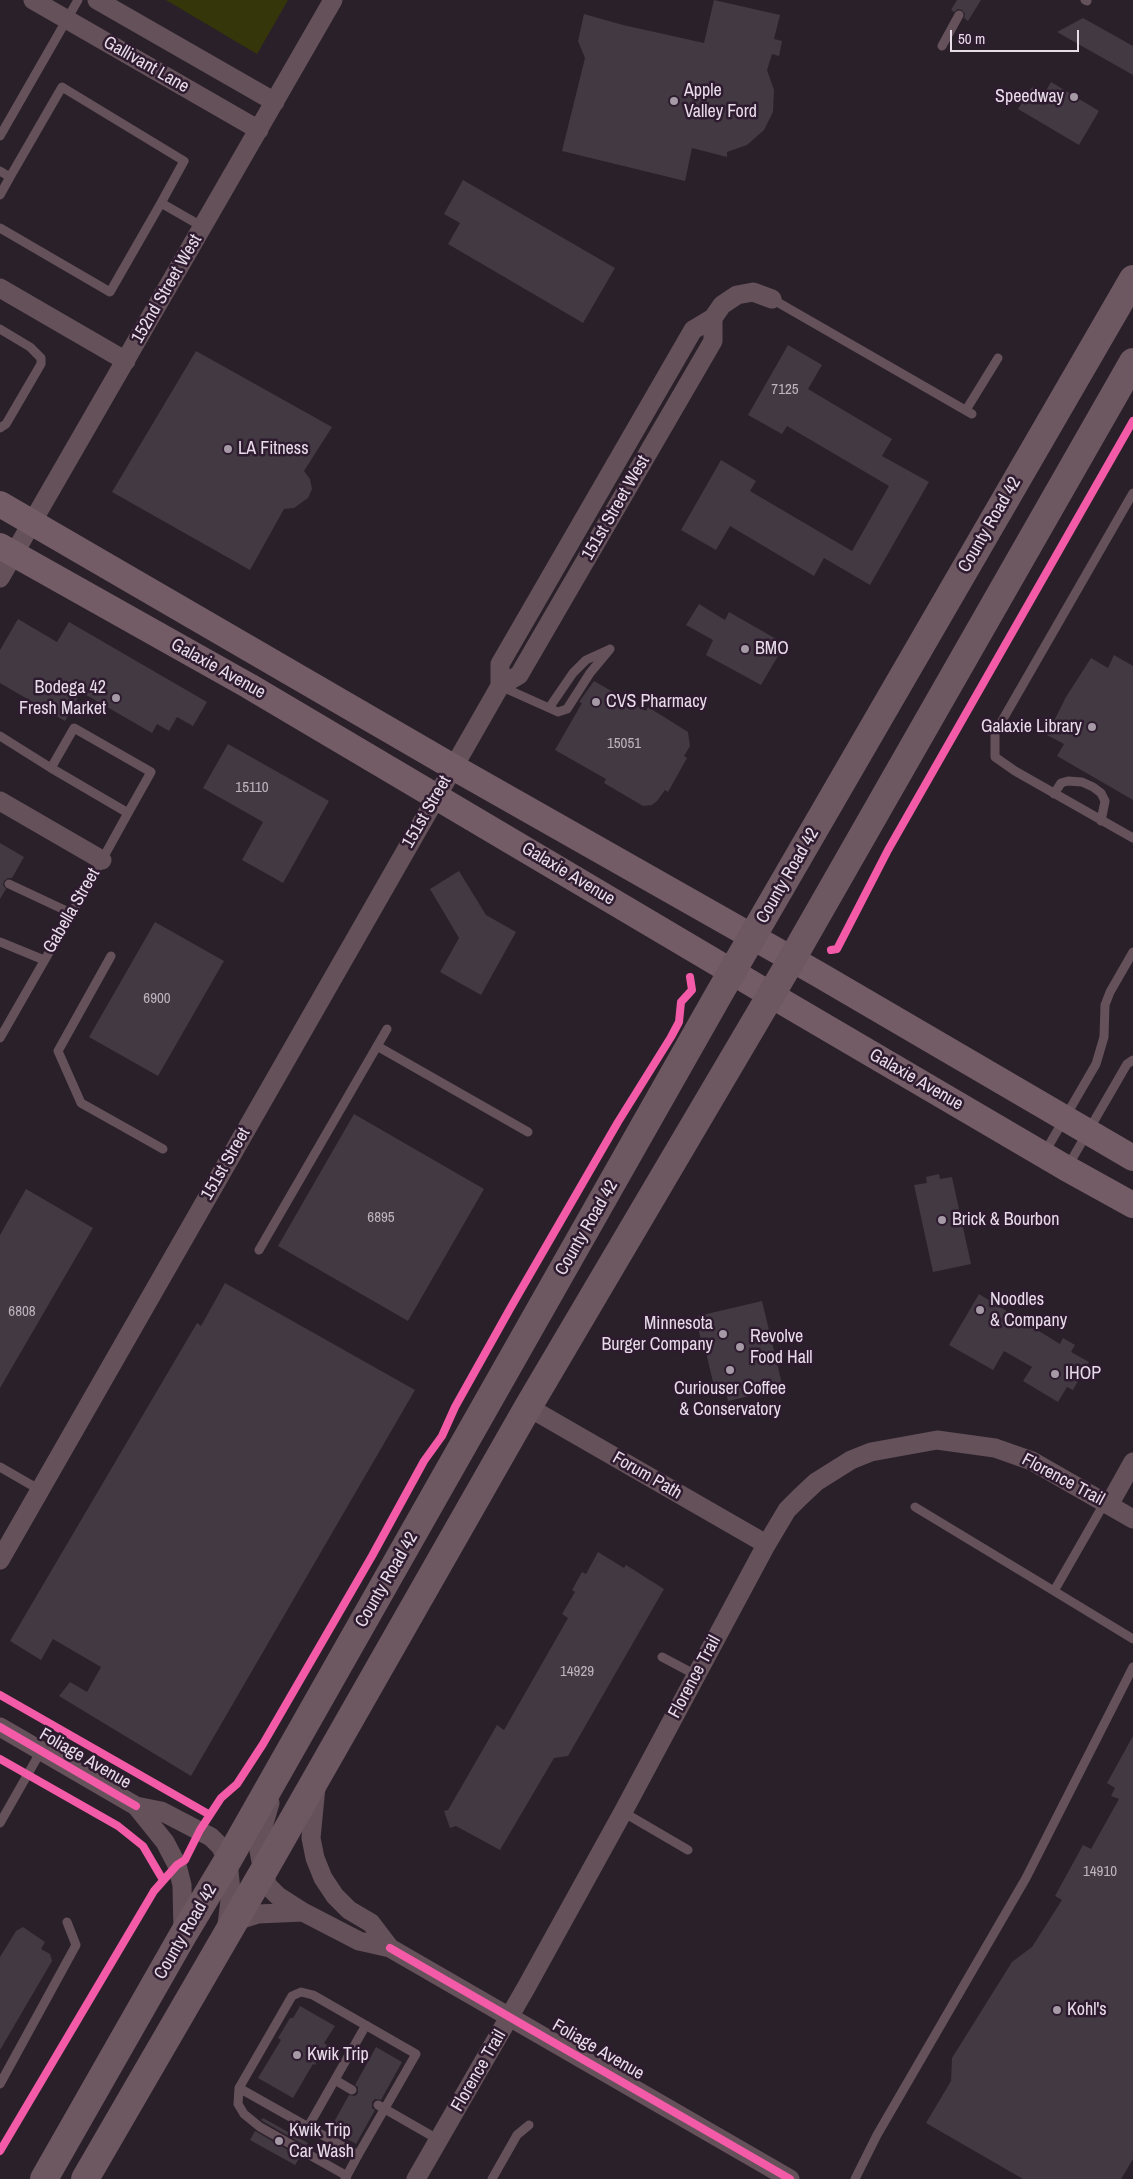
<!DOCTYPE html>
<style>
body{margin:0}
#map{position:relative;width:1133px;height:2179px;overflow:hidden;background:#2a202a;font-family:"Archivo Narrow",sans-serif}
canvas{display:block}
.scale{position:absolute;left:950px;top:30px;width:129px;height:22px;box-sizing:border-box;border:2px solid #e8dce9;border-top:0;padding-left:6px;font-size:15px;line-height:18px;white-space:nowrap;color:#e8dce9;-webkit-text-stroke:4px #2e1b2f;paint-order:stroke}
</style>
<div id="map">
<canvas width="1133" height="2179"></canvas>
<div class="scale">50 m</div>
</div>
<script>
const context = document.querySelector('canvas').getContext('2d');
context.lineJoin = 'round';
function paint(path, color) { context.fillStyle = color; context.fill(path, 'evenodd'); }
const poly = rows => new Path2D(rows.map(r => 'M' + r).join(''));
function stroke(path, color, width, dash) { context.strokeStyle = color; context.lineWidth = width; context.lineCap = dash ? 'butt' : 'round'; context.setLineDash(dash || []); context.stroke(path); }
function drawText(font, color, halo, rows, align = 'center') {
  context.font = font + ' "Archivo Narrow",sans-serif'; context.lineWidth = 5; context.setLineDash([]); context.textBaseline = 'middle'; context.strokeStyle = halo; context.fillStyle = color; for (const [text, x, y, turn = 0] of rows) {
    context.save(); context.translate(x, y); context.rotate((+turn || 0) * Math.PI / 180); context.textAlign = isNaN(turn) ? turn : align; if (halo) context.strokeText(text, 0, 0); context.fillText(text, 0, 0); context.restore();
  }
}
paint(poly([
 [166,0,288,0,257,54]
]), '#353609');
paint(poly([
 [714,0,780,15,774,39,782,41,779,56,772,54,767,70,774,90,773,112,764,130,747,145,727,152,727,157,692,148,685,181,562,151,585,58,578,41,584,14,623,25,704,43],
 [957,0,981,0,968,21,964,18,965,14,962,10,958,9,954,12,951,10],
 [1083,18,1133,46,1133,75,1057,32],
 [1051,82,1099,111,1079,145,1018,109,1032,87,1044,94],
 [463,180,615,268,583,323,448,244,460,223,444,214],
 [788,345,822,365,808,389,892,439,882,456,929,482,870,585,824,558,814,576,730,526,716,550,681,530,721,460,756,481,750,491,852,551,889,486,787,426,782,434,748,415],
 [196,351,332,427,304,471,310,479,312,489,308,498,294,508,284,509,250,570,112,492],
 [699,604,725,620,729,612,785,644,761,685,706,655,713,640,686,625],
 [18,619,57,642,69,622,207,702,193,726,177,717,169,731,157,724,152,733,81,692,65,721,0,683,0,650],
 [1114,655,1133,666,1133,800,1057,756,1064,744,1047,735,1066,697,1091,658,1108,668],
 [594,681,646,711,648,707,688,732,690,746,684,756,687,758,668,792,665,790,657,801,652,805,643,806,604,783,606,779,555,750,582,703,579,702],
 [228,744,329,801,283,883,242,860,263,822,203,788],
 [0,843,24,857,12,878,8,878,4,881,3,885,6,889,0,899],
 [459,871,486,915,516,932,481,995,440,972,459,938,430,889],
 [155,922,224,961,158,1076,89,1037],
 [354,1114,484,1189,408,1321,278,1246],
 [939,1174,940,1179,952,1177,971,1264,933,1272,914,1185,927,1183,926,1177],
 [26,1189,93,1228,0,1388,0,1235],
 [225,1283,415,1390,191,1776,59,1696,70,1682,87,1692,101,1667,53,1639,41,1660,10,1641,197,1323,201,1326],
 [979,1294,1060,1344,1063,1338,1075,1345,1071,1352,1089,1362,1073,1390,1067,1387,1058,1402,1023,1381,1032,1367,1004,1351,993,1370,949,1345],
 [762,1301,783,1388,728,1401,724,1383,714,1386,703,1340,701,1340,696,1320,699,1320,698,1316],
 [598,1552,624,1568,626,1565,664,1589,568,1756,554,1758,500,1850,456,1826,450,1828,444,1811,448,1810,497,1725,504,1730,568,1618,562,1614,575,1592,572,1590,582,1572,586,1574],
 [1133,1736,1133,2159,1121,2179,1023,2179,926,2123,951,2081,952,2058,1012,1962,1032,1947,1062,1900,1055,1896,1083,1845,1091,1849,1119,1799,1111,1796,1115,1788,1107,1783],
 [23,1927,45,1942,41,1949,50,1954,52,1961,0,2050,0,1957,16,1931],
 [300,2006,335,2026,324,2043,327,2045,315,2065,313,2064,293,2098,258,2078,281,2040,278,2038,290,2018,293,2018],
 [376,2047,402,2062,381,2100,375,2099,372,2102,372,2108,375,2110,356,2144,330,2129,349,2095,355,2096,358,2093,358,2087,355,2085],
 [263,2118,308,2143,306,2146,264,2122,261,2120],
 [255,2131,300,2157,295,2165,250,2140]
]), '#423942');
stroke(poly([
 [1085,0,1087,1],
 [942,46,959,15],
 [0,136,78,0],
 [0,171,10,177,62,87,184,161,161,203,203,227],
 [0,195,10,177],
 [0,228,110,292,161,203],
 [772,299,972,414],
 [0,329,30,347,41,358,41,364,6,424,0,428],
 [966,410,998,358],
 [1133,493,995,733,995,757,1015,771,1133,838],
 [500,686,558,712,567,709,590,673,610,649],
 [549,708,573,673,586,660,608,650],
 [0,736,51,768],
 [1054,794,1061,783,1068,781,1082,782,1093,787,1101,793,1105,801,1101,821],
 [9,884,71,913],
 [0,942,44,960],
 [111,956,58,1051,81,1103,163,1149],
 [0,1038,102,860,128,813,151,772,74,728,51,768,128,813],
 [377,1046,528,1132],
 [1045,1152,1096,1064,1104,1037,1105,1005,1110,992,1133,952],
 [1068,1166,1127,1064,1133,1060],
 [259,1250,387,1029],
 [0,1467,40,1490],
 [1105,1502,1054,1591,1133,1639],
 [915,1507,1054,1591],
 [662,1657,696,1675],
 [623,1812,688,1850],
 [0,1823,41,1751],
 [335,2080,352,2090],
 [0,2084,76,1945,67,1922],
 [239,2088,238,2104,244,2114,260,2127,347,2176],
 [378,2105,439,2140],
 [308,2127,366,2025],
 [345,2179,358,2155,416,2054,313,1995,301,1992,292,1996,239,2088,358,2155],
 [492,2179,517,2135,529,2125],
 [855,2179,877,2135,1026,1878,1133,1667]
]), '#655159', 9);
stroke(poly([
 [33,0,259,130],
 [97,0,275,102],
 [0,288,126,361],
 [0,578,333,0],
 [500,686,519,675,713,341,713,318],
 [0,801,102,860],
 [528,1407,766,1544],
 [1109,1505,1133,1462],
 [0,1560,500,686,500,664,693,330,713,318,722,305,737,295,753,292,772,299],
 [0,1727,136,1806,161,1811,211,1837,220,1846,228,1860,231,1892,227,1925],
 [316,1787,311,1838,315,1858,323,1878,335,1896,349,1910,371,1923,390,1948],
 [270,1803,262,1830,259,1851,263,1872,268,1886,278,1896,303,1912,359,1941,390,1948,790,2179],
 [136,1806,165,1842,177,1865,182,1885,183,1934],
 [233,1922,258,1914,303,1912],
 [416,2179,527,1986,623,1812,765,1547,787,1510,800,1497,816,1482,851,1460,871,1452,937,1440,995,1448,1032,1461,1133,1519]
]), '#655159', 19);
stroke(poly([
 [0,504,453,767,818,974,1133,1158],
 [0,546,249,686,771,995,1066,1168,1133,1205]
]), '#735c65', 26);
stroke(poly([
 [44,2179,183,1935,228,1860,719,994,1133,279],
 [85,2179,263,1872,528,1407,792,959,1133,362]
]), '#6d5761', 28);
stroke(poly([
 [831,950,837,949,888,850,1133,421],
 [0,1695,210,1815],
 [0,1727,136,1806],
 [0,1759,118,1826,143,1846,163,1880],
 [390,1948,790,2179],
 [0,2151,154,1891,177,1865,185,1860,200,1830,221,1798,237,1784,263,1744,372,1556,424,1461,442,1436,455,1407,511,1307,618,1122,671,1037,679,1022,681,1002,692,990,690,977]
]), '#f35aa7', 8);
for (const [x, y, r, color] of [
 [1074,97,5,"#a69aa6"],
 [674,101,5,"#a69aa6"],
 [228,449,5,"#a69aa6"],
 [745,649,5,"#a69aa6"],
 [116,698,5,"#a69aa6"],
 [596,702,5,"#a69aa6"],
 [1092,727,5,"#a69aa6"],
 [942,1220,5,"#a69aa6"],
 [980,1310,5,"#a69aa6"],
 [723,1334,5,"#a69aa6"],
 [740,1347,5,"#a69aa6"],
 [730,1370,5,"#a69aa6"],
 [1055,1374,5,"#a69aa6"],
 [1057,2010,5,"#a69aa6"],
 [297,2055,5,"#a69aa6"],
 [279,2141,5,"#a69aa6"]
]) { const dot = new Path2D(); dot.arc(x, y, r, 0, 2 * Math.PI); context.fillStyle = color; context.fill(dot); stroke(dot, '#2e1b2f', 2); }
drawText('15px', '#beb3bf', null, [
 ["7125",785,390],
 ["15051",624,744],
 ["15110",252,788],
 ["6900",157,999],
 ["6895",381,1218],
 ["6808",22,1312],
 ["14929",577,1672],
 ["14910",1100,1872]
]);
drawText('18px', '#e8dce9', '#2e1b2f', [
 ["Gallivant Lane",146,65,30],
 ["152nd Street West",167,289,-60],
 ["151st Street West",616,508,-60],
 ["County Road 42",990,525,-60],
 ["Galaxie Avenue",218,669,29],
 ["151st Street",427,812,-60],
 ["Galaxie Avenue",568,874,31],
 ["County Road 42",788,876,-60],
 ["Gabella Street",72,911,-60],
 ["Galaxie Avenue",916,1080,30],
 ["151st Street",226,1164,-60],
 ["County Road 42",587,1228,-60],
 ["Forum Path",647,1476,30],
 ["Florence Trail",1063,1480,28],
 ["County Road 42",387,1580,-60],
 ["Florence Trail",695,1677,-62],
 ["Foliage Avenue",85,1759,30],
 ["County Road 42",186,1932,-60],
 ["Foliage Avenue",598,2050,30],
 ["Florence Trail",479,2071,-60]
]);
drawText('18px', '#e8dce9', '#2e1b2f', [
 ["Apple",684,91],
 ["Valley Ford",684,112],
 ["Speedway",1064,97,"right"],
 ["LA Fitness",238,449],
 ["BMO",755,649],
 ["Bodega 42",106,688,"right"],
 ["Fresh Market",106,709,"right"],
 ["CVS Pharmacy",606,702],
 ["Galaxie Library",1082,727,"right"],
 ["Brick & Bourbon",952,1220],
 ["Noodles",990,1300],
 ["& Company",990,1321],
 ["Minnesota",713,1324,"right"],
 ["Burger Company",713,1345,"right"],
 ["Revolve",750,1337],
 ["Food Hall",750,1358],
 ["IHOP",1065,1374],
 ["Curiouser Coffee",730,1389,"center"],
 ["& Conservatory",730,1410,"center"],
 ["Kohl's",1067,2010],
 ["Kwik Trip",307,2055],
 ["Kwik Trip",289,2131],
 ["Car Wash",289,2152]
], 'left');
</script>
